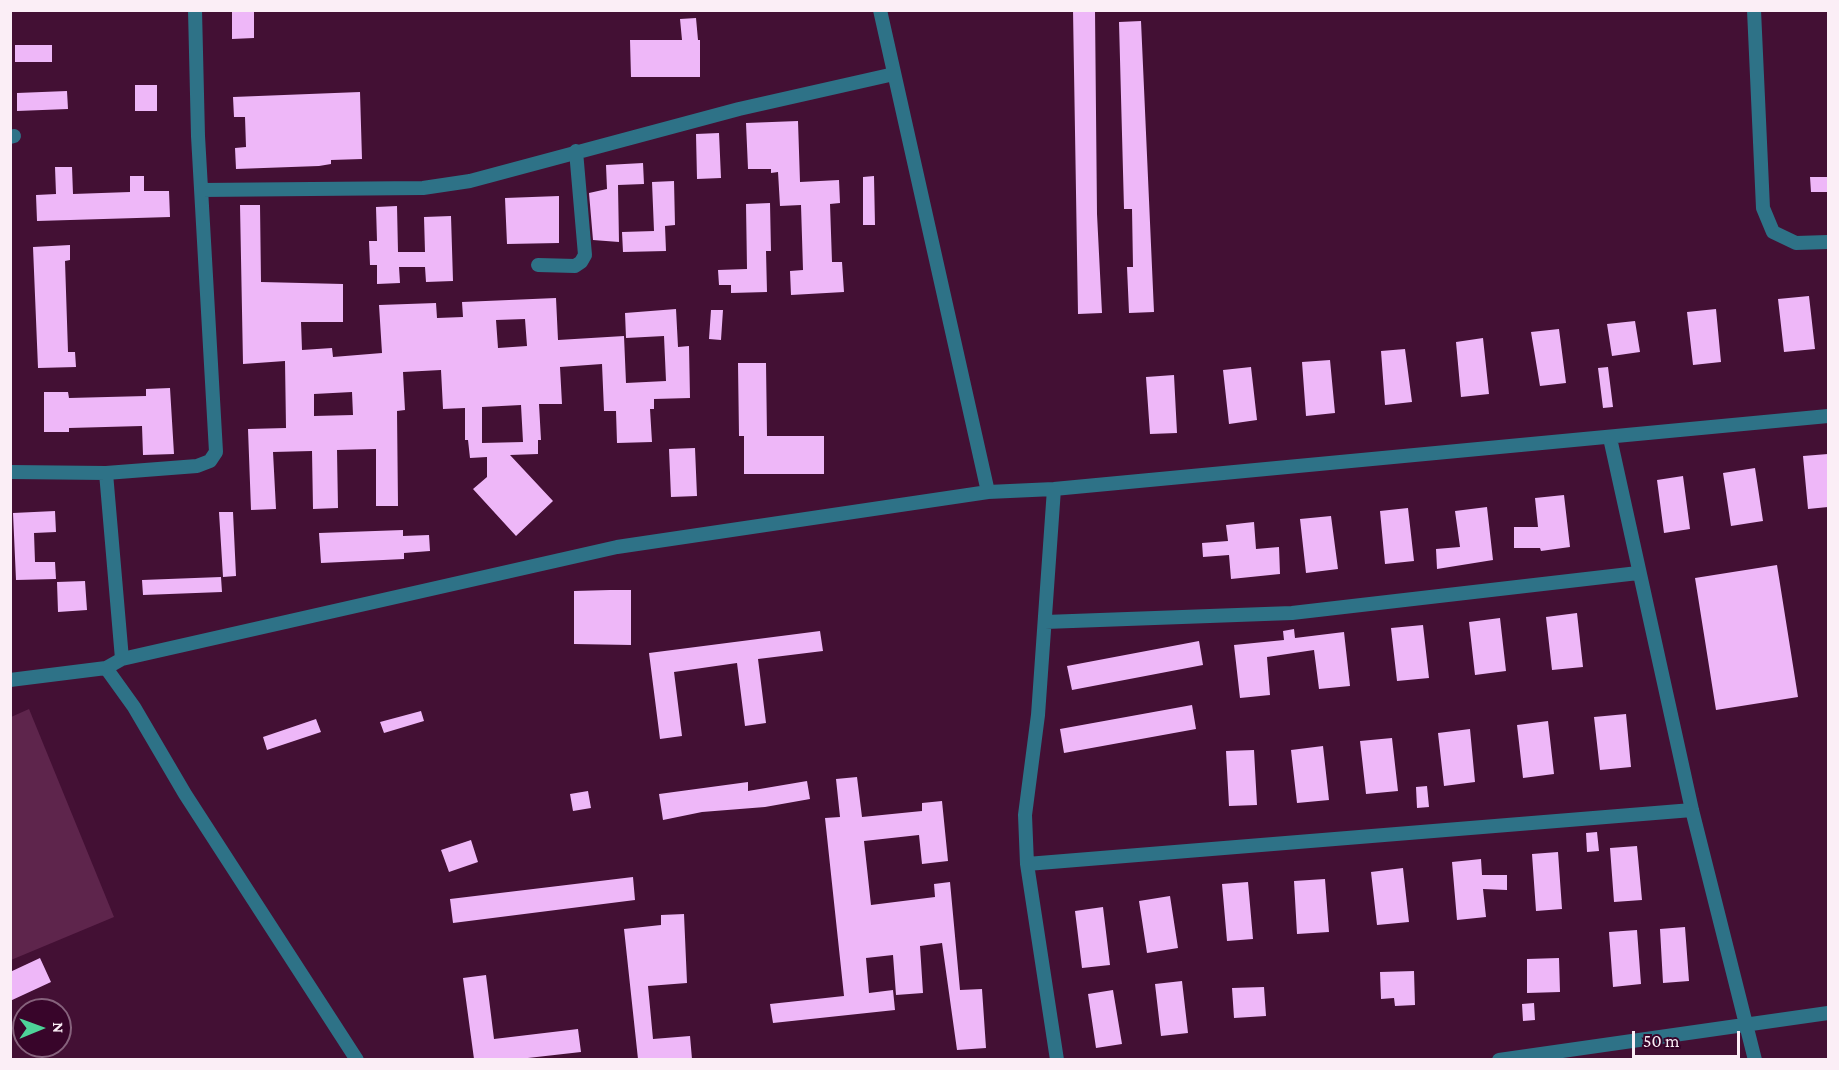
<!DOCTYPE html>
<style>
body{margin:0}
#map{position:relative;width:1839px;height:1070px;overflow:hidden;background:#431034;font-family:"Crimson Pro",serif}
canvas{display:block}
.frame{position:absolute;inset:0;border:12px solid #fbeef6;pointer-events:none}
.north{position:absolute;left:12px;top:998px;width:60px;height:60px;box-sizing:border-box;background:#38052a;border:2px solid #86627c;border-radius:50%;rotate:89deg;font-size:16px;font-weight:700;line-height:24px;text-align:center;color:#fbeef6}
.north::after{content:'';display:block;margin:auto;width:21px;height:27px;background:#4ed399;clip-path:polygon(50% 0,100% 100%,50% 72%,0 100%)}
.scale{position:absolute;left:1632px;top:1031px;width:108px;height:27px;box-sizing:border-box;border:3px solid #fbeef6;border-top:0;padding-left:8px;font-size:18px;line-height:21px;white-space:nowrap;color:#fbeef6;-webkit-text-stroke:4px #38052a;paint-order:stroke}
</style>
<div id="map">
<canvas width="1839" height="1070"></canvas>
<div class="frame"></div>
<div class="north">N</div>
<div class="scale">50 m</div>
</div>
<script>
const context = document.querySelector('canvas').getContext('2d');
context.lineJoin = 'round';
function paint(path, color) { context.fillStyle = color; context.fill(path, 'evenodd'); }
const poly = rows => new Path2D(rows.map(r => 'M' + r).join(''));
function stroke(path, color, width, dash) { context.strokeStyle = color; context.lineWidth = width; context.lineCap = dash ? 'butt' : 'round'; context.setLineDash(dash || []); context.stroke(path); }
paint(poly([
 [29,709,114,917,11,960,11,717]
]), '#5e254c');
paint(poly([
 [232,10,254,10,254,38,232,39],
 [1073,10,1095,10,1097,214,1102,313,1078,314],
 [696,18,698,40,700,40,700,77,631,77,630,40,682,40,680,19],
 [1141,21,1154,312,1129,313,1127,267,1133,267,1132,209,1124,209,1119,22],
 [15,45,52,45,52,62,15,62],
 [135,85,157,85,157,111,135,111],
 [67,91,68,109,17,111,17,93],
 [360,92,362,159,331,160,331,164,319,166,236,169,235,148,246,147,245,117,234,117,233,97],
 [798,121,800,182,839,180,840,203,830,204,832,262,842,262,844,292,791,295,790,271,803,270,801,205,780,206,778,172,771,173,771,169,748,169,746,123],
 [719,133,721,178,697,179,696,134],
 [643,163,644,184,618,185,619,242,593,240,589,193,607,189,606,165],
 [55,167,72,167,73,194,130,192,130,176,144,176,144,191,169,191,170,217,37,221,36,195,56,194],
 [874,176,875,225,863,225,863,177],
 [1810,177,1828,177,1828,192,1811,192],
 [674,181,675,225,665,226,666,251,623,252,622,232,654,231,652,182],
 [559,196,559,243,507,244,505,198],
 [770,203,771,251,766,251,767,292,731,293,731,285,719,285,718,270,747,269,746,204],
 [240,205,260,205,261,282,343,284,343,322,301,322,302,350,332,348,333,357,382,353,379,305,436,303,437,318,463,317,462,302,556,298,558,340,624,336,626,383,666,381,664,336,626,338,625,313,676,309,678,347,689,346,690,398,654,399,654,409,650,409,652,442,617,443,616,411,604,411,602,364,560,367,562,404,539,404,541,440,538,440,538,454,510,455,553,501,516,536,473,489,487,477,487,457,470,458,468,440,465,440,465,408,443,409,441,370,403,372,405,410,397,411,398,506,376,506,376,449,337,450,338,508,313,509,312,451,273,452,276,509,251,510,248,429,286,428,285,361,243,364],
 [525,319,527,346,498,348,496,320],
 [352,392,353,415,314,416,314,394],
 [521,405,523,442,482,443,482,407],
 [397,206,398,252,425,252,424,217,451,216,453,281,426,282,425,267,399,267,400,283,377,284,377,265,370,265,369,241,377,241,376,207],
 [70,245,70,260,65,261,68,352,75,352,76,367,38,368,33,247],
 [1809,296,1815,349,1784,352,1778,299],
 [1716,309,1721,362,1693,365,1687,312],
 [711,310,723,310,721,340,709,339],
 [1635,321,1640,352,1612,356,1607,324],
 [1559,329,1566,383,1540,386,1531,332],
 [1483,338,1489,394,1461,397,1456,342],
 [1405,349,1412,402,1385,405,1381,351],
 [1330,360,1335,413,1306,416,1302,362],
 [738,363,766,363,767,436,824,436,824,474,744,474,744,436,739,436],
 [1251,367,1257,420,1229,424,1223,370],
 [1608,367,1613,407,1603,408,1598,368],
 [1174,375,1177,433,1150,434,1146,377],
 [170,388,174,454,143,455,142,426,69,428,69,432,44,432,44,392,68,392,69,398,146,396,146,389],
 [695,448,697,496,671,497,669,449],
 [1828,454,1828,507,1808,509,1803,456],
 [1755,468,1763,521,1731,526,1723,473],
 [1683,476,1690,529,1664,533,1657,480],
 [1564,495,1570,547,1541,551,1540,548,1514,548,1514,527,1538,527,1535,498],
 [1487,507,1493,560,1437,569,1436,549,1460,547,1455,511],
 [1408,508,1414,561,1385,564,1380,511],
 [55,511,56,532,34,533,35,562,55,562,56,579,16,580,13,513],
 [219,512,233,512,236,576,223,577],
 [1331,516,1338,569,1306,573,1300,519],
 [1254,522,1256,549,1279,547,1280,574,1231,579,1229,555,1203,557,1202,543,1228,541,1226,525],
 [403,530,403,536,429,535,430,551,404,553,404,559,321,563,319,533],
 [1777,565,1798,697,1716,710,1695,578],
 [221,577,222,592,143,595,142,580],
 [85,581,87,610,58,612,57,582],
 [610,590,631,590,631,645,574,644,574,591],
 [1577,613,1583,667,1552,670,1546,617],
 [1500,618,1506,671,1475,675,1469,622],
 [1423,625,1429,678,1397,681,1391,628],
 [1294,629,1295,638,1344,632,1350,686,1319,689,1314,650,1267,657,1270,695,1240,698,1234,645,1284,640,1283,631],
 [820,631,823,651,758,659,766,723,745,726,737,663,674,672,682,736,660,739,649,653],
 [1199,641,1203,665,1072,690,1067,666],
 [1192,705,1196,729,1064,753,1060,729],
 [421,711,424,721,384,733,380,722],
 [1626,714,1631,767,1600,770,1594,717],
 [316,719,321,732,267,750,263,737],
 [1548,721,1554,774,1523,778,1517,725],
 [1470,729,1475,782,1444,786,1438,733],
 [1392,738,1398,791,1366,794,1360,741],
 [1323,746,1329,800,1297,803,1291,750],
 [1254,750,1257,805,1229,806,1226,751],
 [857,777,862,817,922,811,922,803,942,801,948,861,922,864,919,835,864,841,871,905,935,897,934,884,950,882,960,990,982,989,986,1048,957,1050,942,943,920,946,923,993,896,995,893,955,866,958,869,993,893,990,895,1010,773,1023,770,1004,844,996,825,818,840,817,836,779],
 [807,781,810,799,765,807,702,812,663,820,659,794,748,782,748,791],
 [1427,786,1429,807,1417,808,1416,787],
 [588,791,591,808,573,811,570,794],
 [1597,832,1599,851,1587,852,1586,833],
 [471,840,478,862,449,872,441,850],
 [1637,846,1642,900,1614,902,1610,848],
 [1558,852,1562,909,1536,911,1532,854],
 [1481,859,1482,875,1507,875,1507,890,1483,889,1486,917,1457,920,1452,862],
 [1403,868,1409,922,1377,925,1371,872],
 [633,877,635,900,453,923,450,899],
 [1325,879,1329,932,1297,934,1294,881],
 [1248,882,1253,939,1227,941,1222,884],
 [1170,896,1178,948,1147,953,1139,901],
 [1103,907,1110,965,1082,968,1075,911],
 [684,914,687,983,648,986,653,1039,690,1036,692,1059,638,1059,624,929,661,925,661,915],
 [1685,927,1689,981,1663,983,1660,929],
 [1637,930,1641,984,1613,987,1609,932],
 [40,958,51,982,10,1001,10,972],
 [1559,958,1560,992,1527,993,1527,959],
 [1414,971,1415,1005,1395,1006,1394,998,1381,999,1380,972],
 [486,975,494,1039,578,1029,581,1052,519,1059,474,1059,463,978],
 [1182,981,1188,1033,1161,1036,1155,984],
 [1264,987,1266,1016,1234,1018,1232,988],
 [1113,990,1122,1044,1096,1048,1088,994],
 [1534,1003,1535,1020,1523,1021,1522,1004]
]), '#eeb7f8');
stroke(poly([
 [880,10,988,492],
 [1754,10,1763,208,1773,232,1796,243,1828,242],
 [10,137,14,136],
 [201,190,423,188,470,181,739,109,894,74],
 [538,265,575,266,581,262,585,255,576,151],
 [1610,438,1692,810,1755,1060],
 [10,472,106,473,197,466,210,461,216,452,198,136,195,10],
 [106,473,122,659],
 [1054,489,1038,715,1025,815,1027,864,1057,1060],
 [1045,622,1292,613,1638,573],
 [106,668,122,659,617,547,988,492,1054,489,1828,416],
 [10,680,106,668,134,707,185,794,357,1060],
 [1027,864,1692,810],
 [1499,1060,1828,1013]
]), '#2e7287', 14);
</script>
